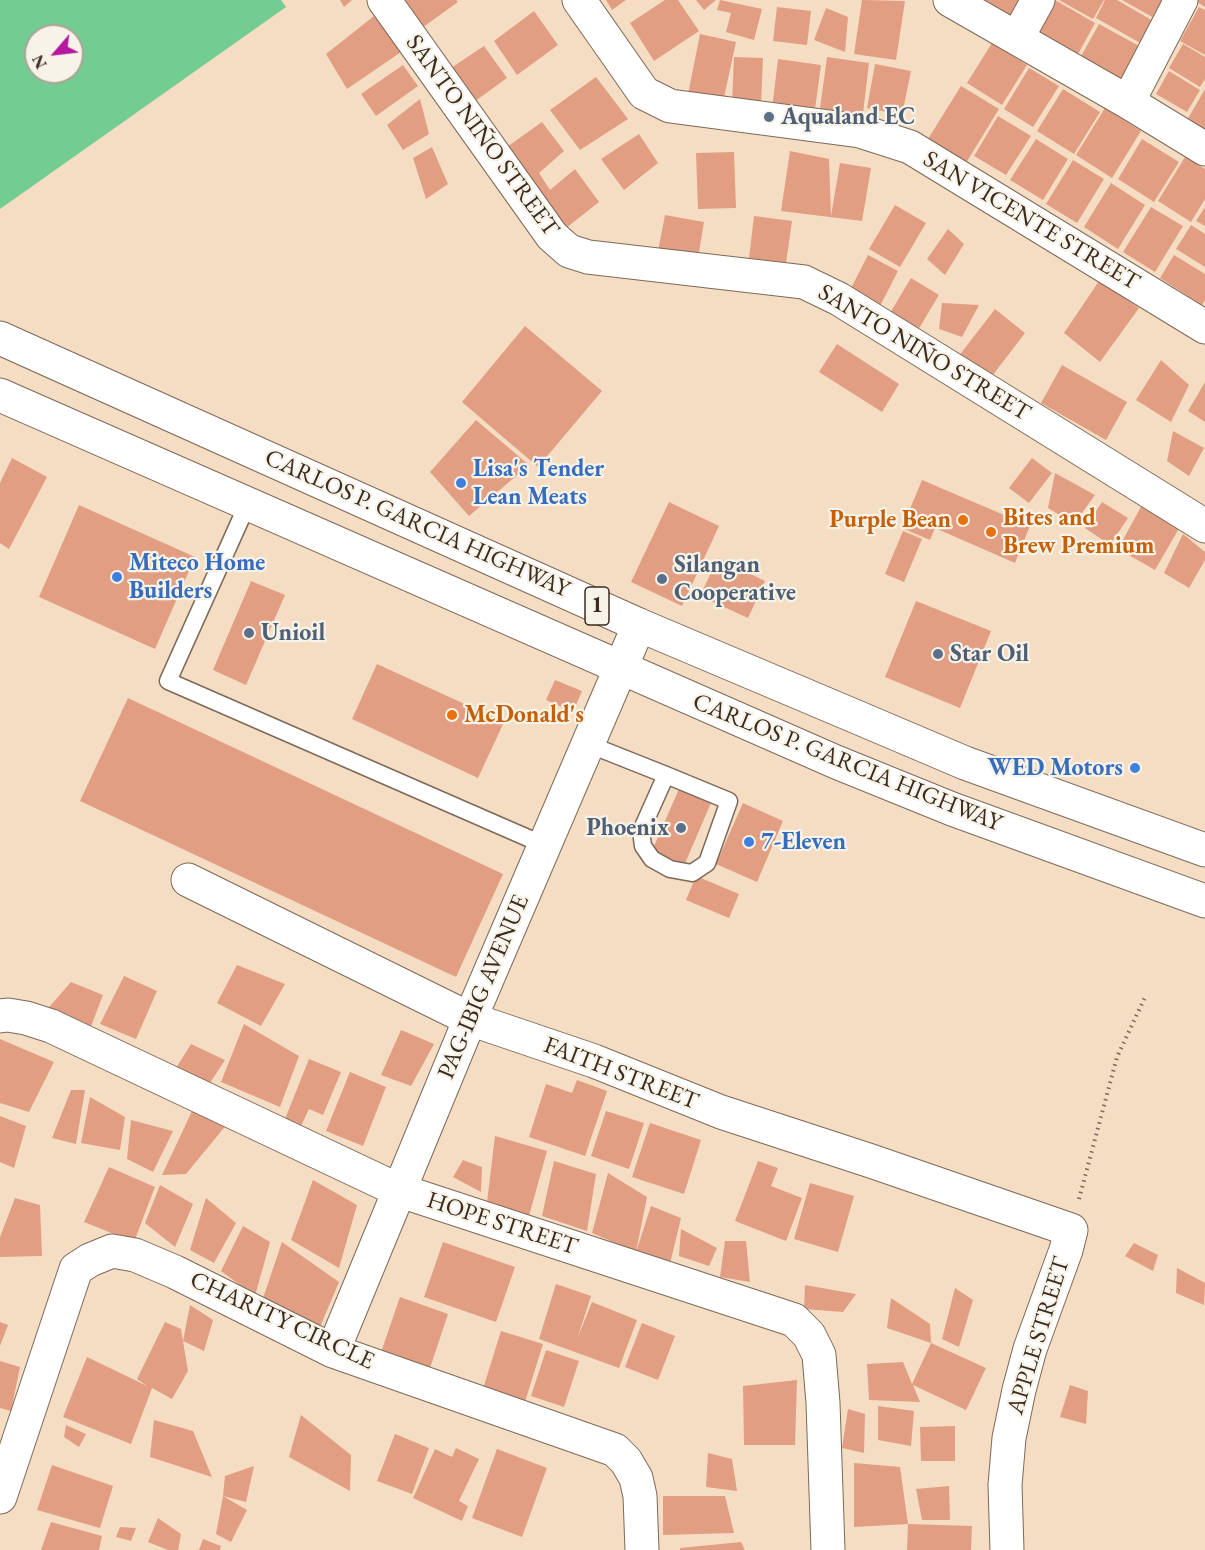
<!DOCTYPE html>
<meta charset="utf-8">
<style>
body{margin:0}
#map{position:relative;width:1205px;height:1550px;overflow:hidden;background:#f5ddc3;font-family:"EB Garamond",serif}
canvas{display:block}
.north{position:absolute;left:24px;top:24px;width:60px;height:60px;box-sizing:border-box;background:#f7f3e8;border:2px solid #aca397;border-radius:50%;rotate:242deg;font-size:16px;font-weight:700;line-height:24px;text-align:center;color:#3b2a1e}
.north::after{content:'';display:block;margin:auto;width:21px;height:27px;background:#b5179e;clip-path:polygon(50% 0,100% 100%,50% 72%,0 100%)}
</style>
<div id="map">
<canvas width="1205" height="1550"></canvas>
<div class="north">N</div>
</div>
<script>
const context = document.querySelector('canvas').getContext('2d');
context.lineJoin = 'round';
function paint(path, color) { context.fillStyle = color; context.fill(path, 'evenodd'); }
const poly = rows => new Path2D(rows.map(r => 'M' + r).join(''));
function stroke(path, color, width, dash) { context.strokeStyle = color; context.lineWidth = width; context.lineCap = dash ? 'butt' : 'round'; context.setLineDash(dash || []); context.stroke(path); }
function drawText(font, color, halo, rows, align = 'center') {
  context.font = font + ' "EB Garamond",serif'; context.lineWidth = 4.5; context.setLineDash([]); context.textBaseline = 'middle'; context.strokeStyle = halo; context.fillStyle = color; for (const [text, x, y, turn = 0] of rows) {
    context.save(); context.translate(x, y); context.rotate((+turn || 0) * Math.PI / 180); context.textAlign = isNaN(turn) ? turn : align; if (halo) context.strokeText(text, 0, 0); context.fillText(text, 0, 0); context.restore();
  }
}
paint(poly([
 [0,0,281,0,286,7,0,209],
 [36,36,72,36,72,72,36,72]
]), '#73cc92');
paint(poly([
 [340,0,352,0,344,7],
 [397,0,456,0,458,2,419,30],
 [606,0,626,0,612,10],
 [665,0,678,0,699,31,654,61,630,23],
 [696,0,716,0,704,10],
 [720,0,762,9,754,40,726,32,731,13,717,10],
 [862,0,905,1,896,60,854,54],
 [979,0,1022,0,1012,19],
 [1040,0,1055,0,1095,23,1077,56,1025,26],
 [1059,0,1104,0,1093,19],
 [1105,0,1117,0,1155,22,1142,44,1096,18],
 [1122,0,1166,0,1156,19],
 [1198,0,1205,0,1205,7,1197,2],
 [777,7,811,11,807,45,773,41],
 [1199,7,1205,10,1205,55,1180,41],
 [826,8,848,17,845,52,814,40],
 [534,11,558,45,517,75,494,41],
 [374,16,401,52,347,89,326,54],
 [1099,24,1141,47,1122,82,1080,58],
 [700,34,736,42,723,102,688,94],
 [992,43,1027,65,1002,105,967,83],
 [1183,44,1205,57,1205,79,1200,87,1169,68],
 [484,46,507,78,474,102,451,68],
 [734,57,763,58,761,105,732,104],
 [827,57,869,63,862,122,819,116],
 [778,59,821,65,815,109,771,117],
 [875,64,911,71,902,115,867,108],
 [403,65,418,86,376,116,361,94],
 [1029,68,1059,86,1033,127,1004,109],
 [1169,71,1200,90,1187,112,1156,94],
 [596,77,628,119,580,150,550,110],
 [961,86,999,109,966,163,928,139],
 [1063,89,1100,112,1074,154,1037,131],
 [1205,89,1205,134,1186,122],
 [420,99,429,134,403,150,387,125],
 [1105,108,1141,131,1112,178,1076,155],
 [998,116,1031,136,1006,175,974,156],
 [542,122,564,151,539,173,550,190,575,169,599,202,561,232,504,149],
 [639,134,658,163,624,190,601,159],
 [1036,139,1068,159,1043,200,1010,180],
 [1142,139,1179,162,1154,202,1118,179],
 [432,147,448,184,426,199,413,158],
 [790,151,829,159,831,216,840,163,871,168,862,221,781,211],
 [734,152,736,208,698,209,696,153],
 [1185,157,1205,169,1205,199,1191,222,1158,201],
 [1073,160,1104,179,1077,223,1046,204],
 [1111,183,1145,205,1118,249,1084,227],
 [895,205,926,223,900,267,869,249],
 [1151,207,1183,226,1155,272,1123,252],
 [1205,207,1205,226,1196,221],
 [665,215,704,222,697,264,657,256],
 [754,216,792,221,786,263,749,258],
 [1191,225,1205,234,1205,267,1176,249],
 [948,229,964,244,945,275,927,259],
 [868,255,898,271,878,310,848,294],
 [1174,255,1205,274,1205,300,1202,305,1160,278],
 [911,278,939,295,915,335,887,318],
 [1099,281,1139,308,1100,362,1064,333],
 [942,303,979,305,962,337,939,329],
 [995,309,1025,333,989,380,958,357],
 [525,326,602,391,538,467,462,402],
 [837,344,899,384,882,412,819,372],
 [1161,360,1189,385,1171,422,1136,400],
 [1062,365,1127,402,1106,440,1041,403],
 [1205,382,1205,422,1188,411],
 [476,420,529,465,469,516,430,472],
 [1173,431,1204,448,1189,476,1167,461],
 [12,458,47,477,9,549,0,543,0,483],
 [1032,458,1052,473,1029,503,1009,488],
 [1055,473,1095,495,1074,524,1048,508],
 [922,480,1030,526,1015,563,935,528,930,540,902,528],
 [669,502,719,526,682,606,631,582],
 [1102,502,1128,518,1110,545,1085,528],
 [1143,503,1181,525,1155,570,1118,549],
 [79,505,195,557,155,649,39,597],
 [903,531,922,539,904,582,885,574],
 [1183,534,1205,552,1205,560,1189,588,1164,573],
 [718,558,765,581,748,618,700,596],
 [251,581,285,595,246,685,213,670],
 [916,601,991,631,960,708,885,677],
 [377,664,504,722,478,778,352,719],
 [555,680,582,691,573,712,546,700],
 [128,698,503,874,456,977,80,801],
 [679,789,711,803,683,868,651,853],
 [743,803,783,821,757,882,716,864],
 [696,876,739,894,729,918,686,900],
 [237,965,285,984,261,1026,217,1003],
 [124,976,157,991,136,1039,100,1024],
 [71,982,103,995,90,1029,44,1013],
 [244,1024,299,1056,280,1107,221,1082],
 [401,1030,434,1044,411,1086,381,1075],
 [0,1039,54,1062,29,1112,0,1103],
 [191,1044,225,1060,206,1089,173,1073],
 [309,1059,341,1072,323,1115,309,1109,301,1126,285,1119],
 [350,1072,386,1087,363,1146,326,1131],
 [577,1080,607,1091,585,1156,529,1137,546,1084,572,1093],
 [71,1090,85,1090,76,1144,52,1138],
 [90,1097,125,1117,120,1150,81,1143],
 [193,1109,228,1123,186,1174,162,1175],
 [606,1111,644,1123,629,1169,591,1156],
 [0,1116,26,1126,14,1168,0,1162],
 [131,1120,173,1131,153,1172,127,1159],
 [650,1123,701,1140,684,1194,632,1177],
 [495,1136,547,1151,529,1216,487,1202],
 [463,1160,482,1167,481,1192,453,1177],
 [554,1161,596,1174,587,1231,542,1216],
 [758,1161,778,1168,771,1186,802,1198,786,1241,735,1221],
 [109,1167,155,1187,134,1242,84,1222],
 [608,1173,647,1197,636,1252,592,1233],
 [313,1180,357,1205,339,1268,291,1240],
 [810,1183,854,1196,838,1252,794,1239],
 [160,1185,193,1204,175,1247,145,1223],
 [15,1198,40,1205,42,1256,0,1257,0,1237],
 [206,1198,236,1223,214,1263,190,1250],
 [651,1206,681,1218,669,1268,636,1252],
 [243,1226,270,1242,255,1296,221,1271],
 [681,1229,717,1248,709,1266,679,1256],
 [725,1241,746,1241,750,1282,720,1277],
 [282,1242,339,1282,320,1327,261,1304],
 [443,1242,515,1267,496,1322,424,1297],
 [1134,1243,1158,1255,1153,1271,1125,1256],
 [1177,1268,1205,1283,1204,1305,1176,1293],
 [556,1284,591,1296,577,1339,592,1302,637,1320,619,1368,539,1339],
 [805,1285,856,1294,843,1312,804,1309],
 [955,1288,973,1300,959,1347,942,1339],
 [400,1297,448,1314,427,1377,378,1361],
 [891,1298,930,1324,931,1343,986,1368,966,1410,913,1385,920,1402,869,1400,867,1364,903,1362,912,1384,931,1343,887,1328],
 [190,1305,213,1320,204,1351,183,1341],
 [0,1322,8,1325,0,1346],
 [165,1322,181,1329,188,1371,172,1399,152,1388,131,1444,63,1417,87,1357,147,1386,137,1379],
 [642,1323,675,1336,658,1380,625,1367],
 [501,1331,543,1344,524,1405,482,1392],
 [546,1350,579,1361,564,1407,531,1396],
 [0,1361,20,1367,11,1411,0,1408],
 [797,1380,795,1445,744,1445,743,1386],
 [1070,1385,1088,1391,1086,1424,1060,1417],
 [878,1406,914,1411,911,1446,878,1440],
 [848,1409,865,1414,864,1453,842,1448],
 [301,1415,351,1455,350,1491,289,1457],
 [154,1420,193,1431,212,1477,150,1457],
 [66,1425,86,1434,79,1447,64,1437],
 [955,1426,955,1461,921,1461,920,1427],
 [395,1434,429,1448,412,1494,377,1481],
 [456,1448,479,1459,459,1501,468,1506,462,1521,413,1498,435,1449,452,1457],
 [497,1449,547,1468,522,1537,472,1518],
 [708,1453,732,1459,737,1491,706,1487],
 [854,1463,900,1467,908,1524,972,1526,971,1550,907,1550,908,1524,854,1527],
 [52,1465,113,1486,100,1528,37,1510],
 [254,1466,246,1502,223,1496,225,1476],
 [949,1486,950,1520,922,1520,916,1489],
 [223,1496,247,1510,231,1542,216,1534],
 [663,1496,725,1496,734,1533,663,1535],
 [158,1518,181,1534,178,1550,168,1550,148,1542],
 [51,1522,102,1536,99,1550,41,1550],
 [120,1527,136,1528,131,1541,116,1537],
 [203,1539,221,1546,220,1550,199,1550],
 [741,1542,745,1550,680,1550,680,1548]
]), '#e29e82');
const lane = poly([
 [248,503,168,681,544,845],
 [588,744,666,775,729,801,707,863,692,873,670,869,652,859,643,846,641,831,666,775]
]);
const street = poly([
 [384,0,552,236,569,251,588,257,804,282,839,299,1205,526],
 [579,0,644,93,670,106,860,131,910,147,1205,327],
 [950,0,1128,102,1205,149],
 [1017,38,1038,0],
 [1128,102,1181,0],
 [188,880,470,1019,333,1351],
 [0,1016,8,1015,26,1018,51,1026,398,1190,794,1320,809,1335,819,1355,823,1403,828,1550],
 [0,1497,76,1269,90,1260,112,1251,135,1255,175,1272,333,1351,615,1450,626,1461,636,1478,640,1496,642,1550]
]);
const secondary = poly([
 [639,625,470,1019,594,1061,721,1112,871,1161,1071,1230,1066,1250,1030,1349,1019,1390,1009,1438,1005,1485,1007,1550]
]);
const highway = poly([
 [0,338,639,625,859,718,965,763,1205,850],
 [0,395,836,762,952,809,1205,901]
]);
stroke(lane, '#7c6958', 19);
stroke(street, '#7c6958', 35);
stroke(secondary, '#7c6958', 35);
stroke(highway, '#7c6958', 35);
stroke(poly([
 [1079,1199,1117,1057,1146,995]
]), '#7c6958', 4, [1.5, 4.5]);
stroke(lane, '#fff', 16);
stroke(street, '#fff', 33);
stroke(secondary, '#fff', 33);
stroke(highway, '#fff', 33);
for (const [x, y, r, color] of [
 [769,117,6,"#5c6f8a"],
 [461,483,6,"#3f7fe0"],
 [963,520,6,"#e8710a"],
 [991,532,6,"#e8710a"],
 [117,577,6,"#3f7fe0"],
 [662,579,6,"#5c6f8a"],
 [249,633,6,"#5c6f8a"],
 [938,654,6,"#5c6f8a"],
 [452,715,6,"#e8710a"],
 [1135,768,6,"#3f7fe0"],
 [681,828,6,"#5c6f8a"],
 [749,842,6,"#3f7fe0"]
]) { const dot = new Path2D(); dot.arc(x, y, r, 0, 2 * Math.PI); context.fillStyle = color; context.fill(dot); stroke(dot, '#f7f3e8', 2); }
for (const [x, y, w] of [
 [597,606,24]
]) { const box = new Path2D(); box.roundRect(x - w / 2, y - 19, w, 38, 4.5); context.fillStyle = '#f7f3e8'; context.fill(box); stroke(box, '#3b2a1e', 1.5); }
drawText('bold 22px', '#3b2a1e', null, [
 ["1",597,606]
]);
drawText('bold 24px', '#4e5e75', '#f7f3e8', [
 ["Aqualand EC",781,117],
 ["Silangan",674,565],
 ["Cooperative",674,593],
 ["Unioil",261,633],
 ["Star Oil",950,654],
 ["Phoenix",669,828,"right"]
], 'left');
drawText('24px', '#3b2a1e', '#f7f3e8', [
 ["SANTO NIÑO STREET",482,136,54],
 ["SAN VICENTE STREET",1031,221,31],
 ["SANTO NIÑO STREET",924,353,31],
 ["CARLOS P. GARCIA HIGHWAY",417,524,24],
 ["CARLOS P. GARCIA HIGHWAY",847,763,22],
 ["PAG-IBIG AVENUE",484,987,-67],
 ["FAITH STREET",621,1074,21],
 ["HOPE STREET",502,1224,18],
 ["CHARITY CIRCLE",282,1321,25],
 ["APPLE STREET",1039,1336,-73]
]);
drawText('bold 24px', '#366cbe', '#f7f3e8', [
 ["Lisa's Tender",473,469],
 ["Lean Meats",473,497],
 ["Miteco Home",129,563],
 ["Builders",129,591],
 ["WED Motors",1123,768,"right"],
 ["7-Eleven",761,842]
], 'left');
drawText('bold 24px', '#c56008', '#f7f3e8', [
 ["Bites and",1003,518],
 ["Brew Premium",1003,546],
 ["Purple Bean",951,520,"right"],
 ["McDonald's",464,715]
], 'left');
</script>
